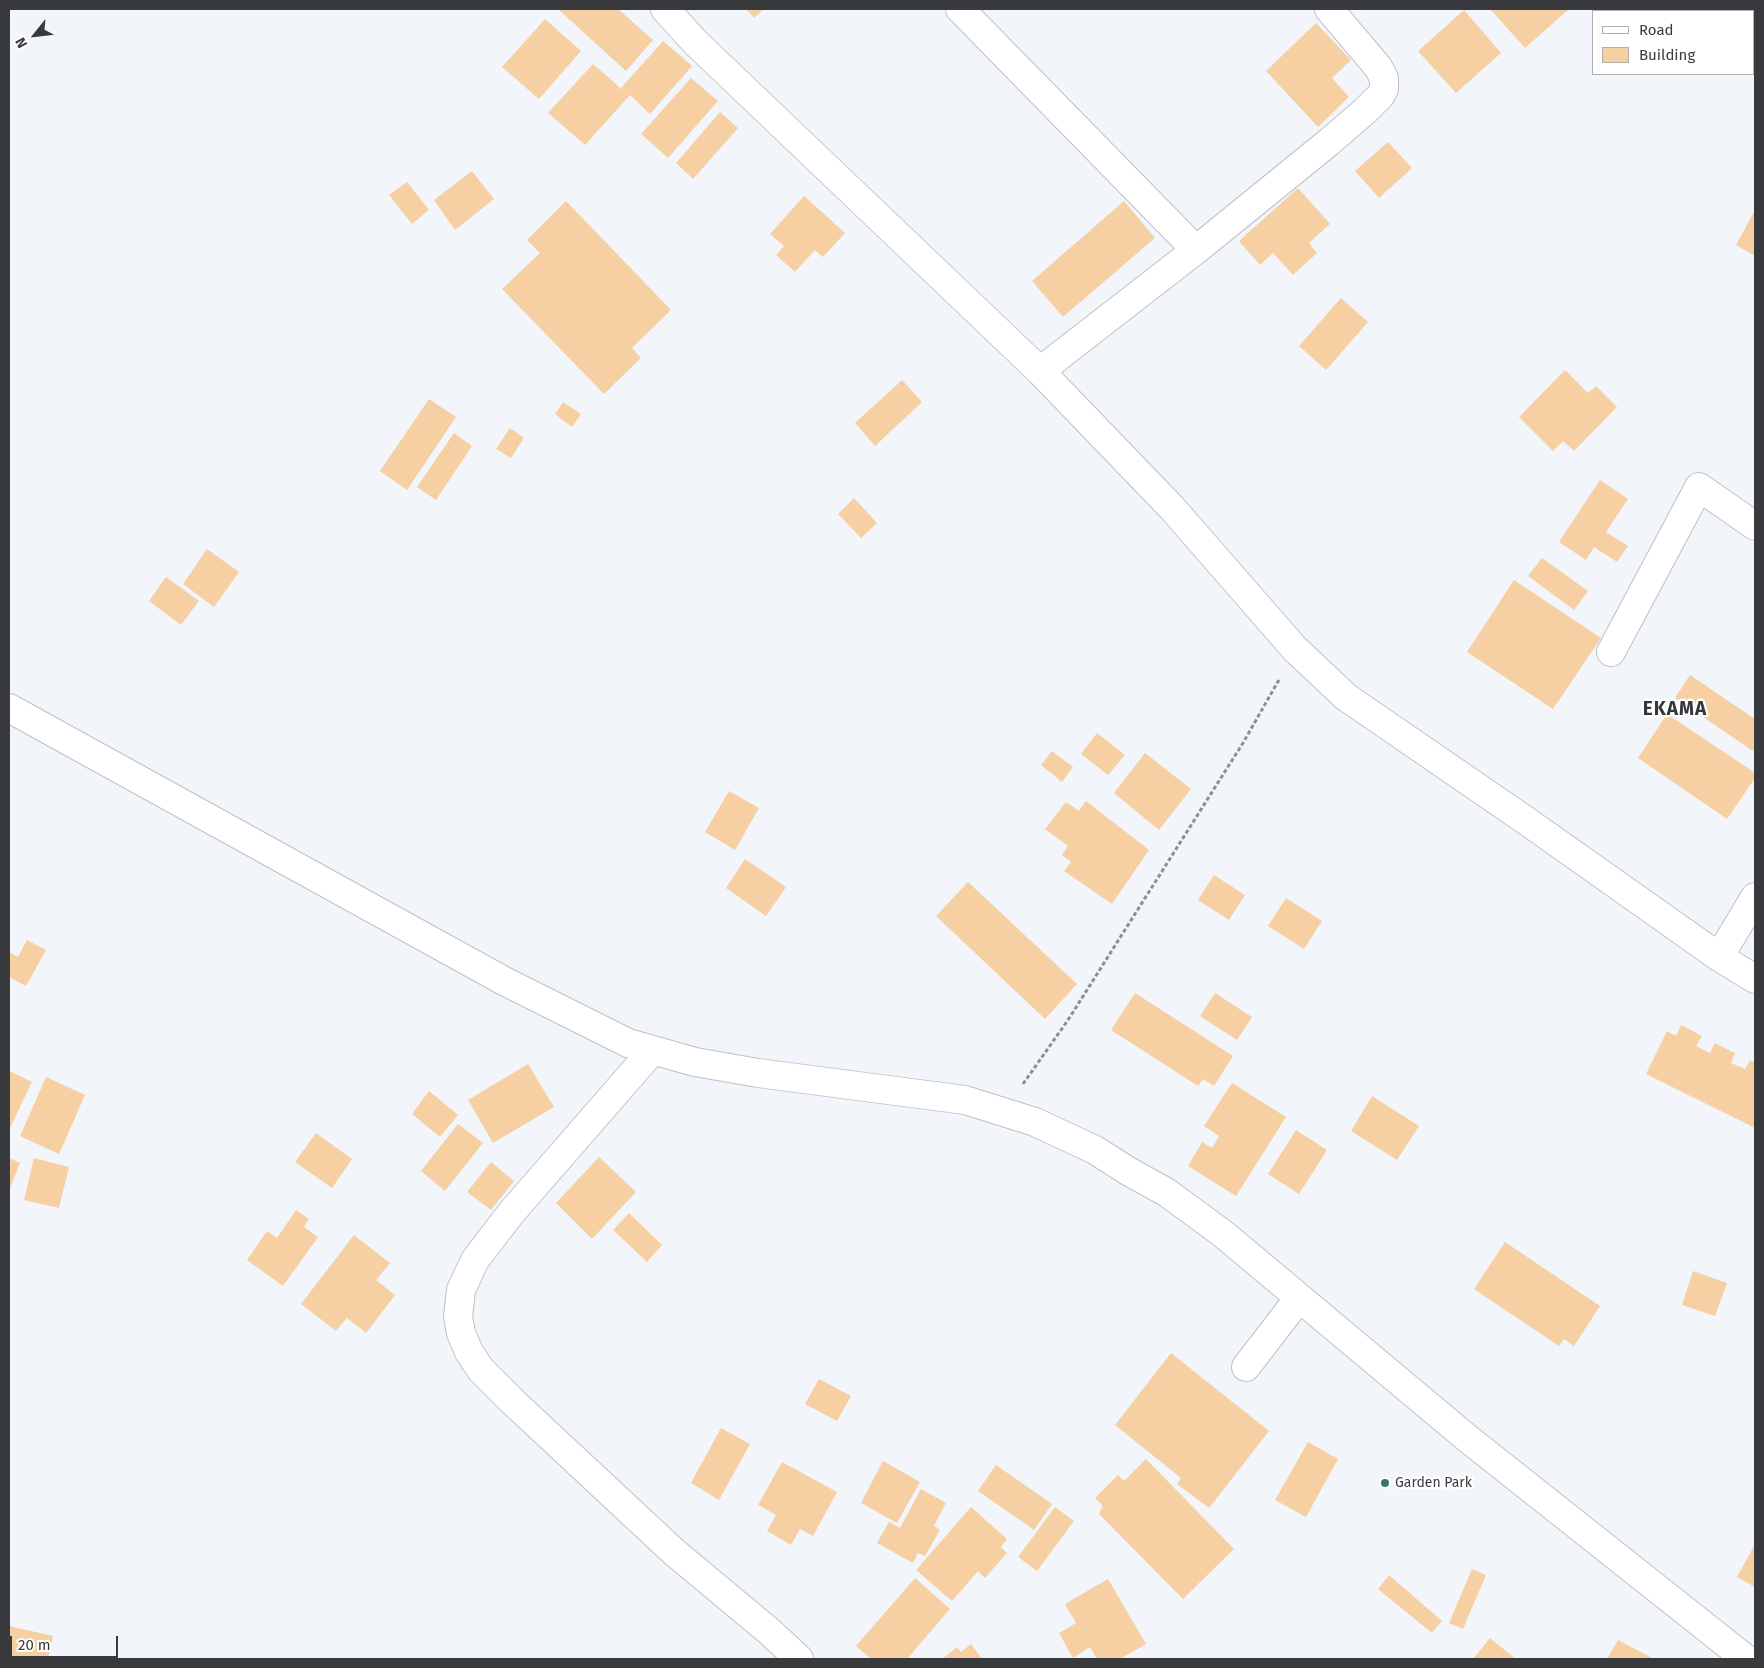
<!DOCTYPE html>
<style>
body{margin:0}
#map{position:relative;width:1764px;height:1668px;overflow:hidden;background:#f2f5fa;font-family:"Fira Sans",sans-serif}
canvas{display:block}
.frame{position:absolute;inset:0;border:10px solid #393a3d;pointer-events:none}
.legend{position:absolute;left:1592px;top:10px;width:162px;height:65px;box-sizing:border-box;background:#fff;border:1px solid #b0b0b1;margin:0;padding:6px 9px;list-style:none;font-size:15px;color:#393a3d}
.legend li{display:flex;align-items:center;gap:10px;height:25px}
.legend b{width:25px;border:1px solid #b0b0b1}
.north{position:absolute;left:10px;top:10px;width:50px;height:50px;-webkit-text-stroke:4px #fff;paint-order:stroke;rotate:241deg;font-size:14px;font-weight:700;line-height:20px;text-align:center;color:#393a3d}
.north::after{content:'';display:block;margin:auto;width:18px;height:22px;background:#393a3d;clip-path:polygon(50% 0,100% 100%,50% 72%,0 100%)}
.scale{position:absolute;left:10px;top:1636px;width:108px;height:22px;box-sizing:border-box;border:2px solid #393a3d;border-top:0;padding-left:6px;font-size:15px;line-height:18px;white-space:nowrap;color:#393a3d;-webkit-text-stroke:4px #fff;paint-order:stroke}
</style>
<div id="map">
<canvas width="1764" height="1668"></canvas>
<div class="frame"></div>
<ul class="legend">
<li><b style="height:6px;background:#fff"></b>Road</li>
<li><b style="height:14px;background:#f6d0a2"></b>Building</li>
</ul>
<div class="north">N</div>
<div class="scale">20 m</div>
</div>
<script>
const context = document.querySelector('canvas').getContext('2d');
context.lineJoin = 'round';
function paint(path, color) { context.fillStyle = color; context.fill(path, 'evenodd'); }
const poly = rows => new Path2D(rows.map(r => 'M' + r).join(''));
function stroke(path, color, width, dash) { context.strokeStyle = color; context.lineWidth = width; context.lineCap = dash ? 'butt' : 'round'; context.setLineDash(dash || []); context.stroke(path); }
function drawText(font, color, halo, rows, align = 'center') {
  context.font = font + ' "Fira Sans",sans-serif'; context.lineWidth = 4.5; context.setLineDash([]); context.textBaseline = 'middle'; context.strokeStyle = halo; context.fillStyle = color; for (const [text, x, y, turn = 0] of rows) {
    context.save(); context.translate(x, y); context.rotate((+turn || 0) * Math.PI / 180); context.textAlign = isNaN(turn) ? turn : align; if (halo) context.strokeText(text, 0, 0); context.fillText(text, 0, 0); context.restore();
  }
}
paint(poly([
 [560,9,618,9,653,40,626,71,559,10],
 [746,9,764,9,754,18],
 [1490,9,1569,9,1525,48],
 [1691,9,1746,9,1748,11,1693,11],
 [1464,10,1501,53,1456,93,1418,51],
 [1753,16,1755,19,1755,74,1753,72],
 [545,19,581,51,539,99,502,67],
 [1316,23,1351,60,1332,78,1349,97,1318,127,1266,71],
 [663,41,692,66,650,114,630,95,585,145,548,113,593,64,627,94,621,88],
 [691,78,718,101,668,158,641,134],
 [720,112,738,128,693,179,676,163],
 [1388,142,1412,168,1379,198,1355,171],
 [472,171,494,199,455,230,434,200],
 [407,182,429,210,412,224,389,195],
 [1298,188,1330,224,1309,243,1317,253,1293,275,1273,253,1260,265,1239,241],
 [804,196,845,233,823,257,815,250,795,272,776,255,784,246,770,234],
 [566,201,671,310,632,348,641,358,604,394,502,289,540,253,527,240],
 [1124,201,1155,238,1063,317,1032,281],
 [1755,210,1755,256,1736,245],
 [1341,298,1368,322,1326,370,1299,346],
 [1565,370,1588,393,1596,386,1617,407,1574,451,1563,441,1553,451,1519,417],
 [902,380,922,402,875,446,855,423],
 [429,399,456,417,407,490,380,471],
 [563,402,581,414,572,427,555,414],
 [510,428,524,438,511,458,496,449],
 [454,433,472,446,436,500,417,487],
 [1600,480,1628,499,1606,532,1628,546,1617,562,1594,547,1586,560,1559,542],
 [854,498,877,523,861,538,838,514],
 [207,549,239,572,214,607,183,584],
 [1542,558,1588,591,1574,610,1528,576],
 [166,577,199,601,181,625,149,601],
 [1514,580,1601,638,1553,709,1467,652],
 [1690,675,1755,719,1755,747,1753,751,1675,698],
 [1667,714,1755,773,1755,778,1727,819,1638,758],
 [1097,733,1125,755,1108,775,1081,754],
 [1052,751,1073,767,1062,782,1041,765],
 [1145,753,1191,789,1159,830,1114,793],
 [729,791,759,808,735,850,705,832],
 [1086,801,1149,850,1112,904,1064,871,1071,862,1062,855,1068,846,1045,829,1066,802,1079,811],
 [745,859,786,887,766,916,726,888],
 [1214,875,1245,895,1229,920,1198,900],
 [968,882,1077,984,1045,1019,936,916],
 [1286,898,1322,921,1304,949,1268,926],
 [27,940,46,950,26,986,9,977,9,952,18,957],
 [1135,993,1233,1056,1214,1086,1203,1079,1198,1086,1111,1030],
 [1215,993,1252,1017,1237,1040,1200,1016],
 [1681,1025,1702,1036,1696,1046,1710,1053,1715,1043,1735,1053,1731,1063,1745,1069,1750,1060,1755,1063,1755,1128,1646,1074,1667,1031,1676,1036],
 [528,1064,554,1107,493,1143,468,1100],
 [9,1071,32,1082,9,1130],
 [46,1077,85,1095,59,1154,20,1136],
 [1232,1083,1286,1117,1236,1196,1188,1166,1202,1142,1212,1148,1219,1136,1204,1126],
 [429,1091,458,1115,440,1137,412,1114],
 [1372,1096,1419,1126,1397,1160,1351,1131],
 [458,1124,483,1143,445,1191,421,1171],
 [1296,1130,1327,1150,1299,1194,1268,1174],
 [316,1133,352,1159,332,1188,295,1162],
 [599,1157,636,1192,592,1239,556,1203],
 [9,1158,20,1163,9,1191],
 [34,1158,69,1167,59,1208,24,1200],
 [491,1162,514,1181,491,1210,467,1192],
 [296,1210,309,1219,304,1227,318,1237,283,1286,247,1260,267,1231,277,1238],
 [629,1213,662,1245,647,1262,613,1230],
 [354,1235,390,1263,376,1280,395,1295,366,1333,347,1318,336,1331,301,1304],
 [1505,1242,1600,1306,1574,1346,1564,1339,1559,1346,1474,1289],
 [1693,1271,1727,1283,1715,1316,1682,1305],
 [1171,1353,1269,1431,1209,1508,1177,1484,1181,1478,1115,1425],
 [819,1379,851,1396,837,1421,805,1404],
 [721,1428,750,1444,719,1500,691,1483],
 [1308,1442,1338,1459,1306,1517,1275,1500],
 [1146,1459,1234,1549,1183,1599,1099,1514,1103,1506,1095,1498,1118,1475,1124,1481],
 [883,1461,920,1482,897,1523,861,1503],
 [782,1462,837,1492,813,1536,800,1529,791,1545,767,1531,776,1515,758,1505],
 [996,1465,1052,1504,1034,1530,978,1491],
 [921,1489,946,1503,934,1526,940,1530,925,1556,918,1553,913,1563,877,1543,889,1522,900,1528],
 [971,1507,1007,1539,1001,1547,1007,1553,985,1578,978,1571,952,1601,916,1570],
 [1055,1507,1074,1521,1037,1571,1018,1557],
 [1755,1544,1755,1587,1737,1577],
 [1472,1569,1486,1575,1463,1629,1449,1623],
 [1389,1575,1442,1621,1432,1633,1378,1589],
 [915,1578,950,1609,907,1659,871,1659,856,1646],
 [1108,1579,1146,1644,1120,1659,1097,1659,1090,1647,1073,1658,1059,1633,1076,1623,1065,1604],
 [9,1626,53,1636,48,1659,9,1659],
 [1490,1638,1516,1659,1473,1659],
 [1618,1640,1654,1659,1607,1659],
 [971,1644,982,1659,942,1659,957,1647,961,1652]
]), '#f6d0a2');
const minor = poly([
 [665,9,695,42,1040,371,1172,508,1295,649,1346,697,1528,822,1719,957,1755,979],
 [960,9,1196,250],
 [1040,371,1196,250,1329,142,1365,111,1380,96,1384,89,1384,78,1378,67,1329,9],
 [1611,652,1699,487,1755,526],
 [9,708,504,981,628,1043,695,1062,758,1073,965,1100,1035,1122,1095,1150,1128,1171,1166,1192,1222,1233,1467,1438,1746,1659],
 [1719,957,1755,897],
 [652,1051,511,1213,475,1260,461,1290,458,1317,461,1333,469,1352,481,1370,511,1400,674,1552,770,1632,799,1659],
 [1246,1367,1299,1298]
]);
stroke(minor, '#bfc1c6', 30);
stroke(poly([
 [1023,1084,1068,1020,1243,743,1280,678]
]), '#8d8f93', 3, [4, 2.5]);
stroke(minor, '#fff', 28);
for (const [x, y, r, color] of [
 [1385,1483,5,"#32786e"]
]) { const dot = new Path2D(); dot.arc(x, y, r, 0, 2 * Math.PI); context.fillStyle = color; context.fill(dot); stroke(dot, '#fff', 2); }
drawText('14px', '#393a3d', '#fff', [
 ["Garden Park",1395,1483]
], 'left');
context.letterSpacing = '1px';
drawText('bold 19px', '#35373b', '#fff', [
 ["EKAMA",1675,710]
]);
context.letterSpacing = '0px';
</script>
